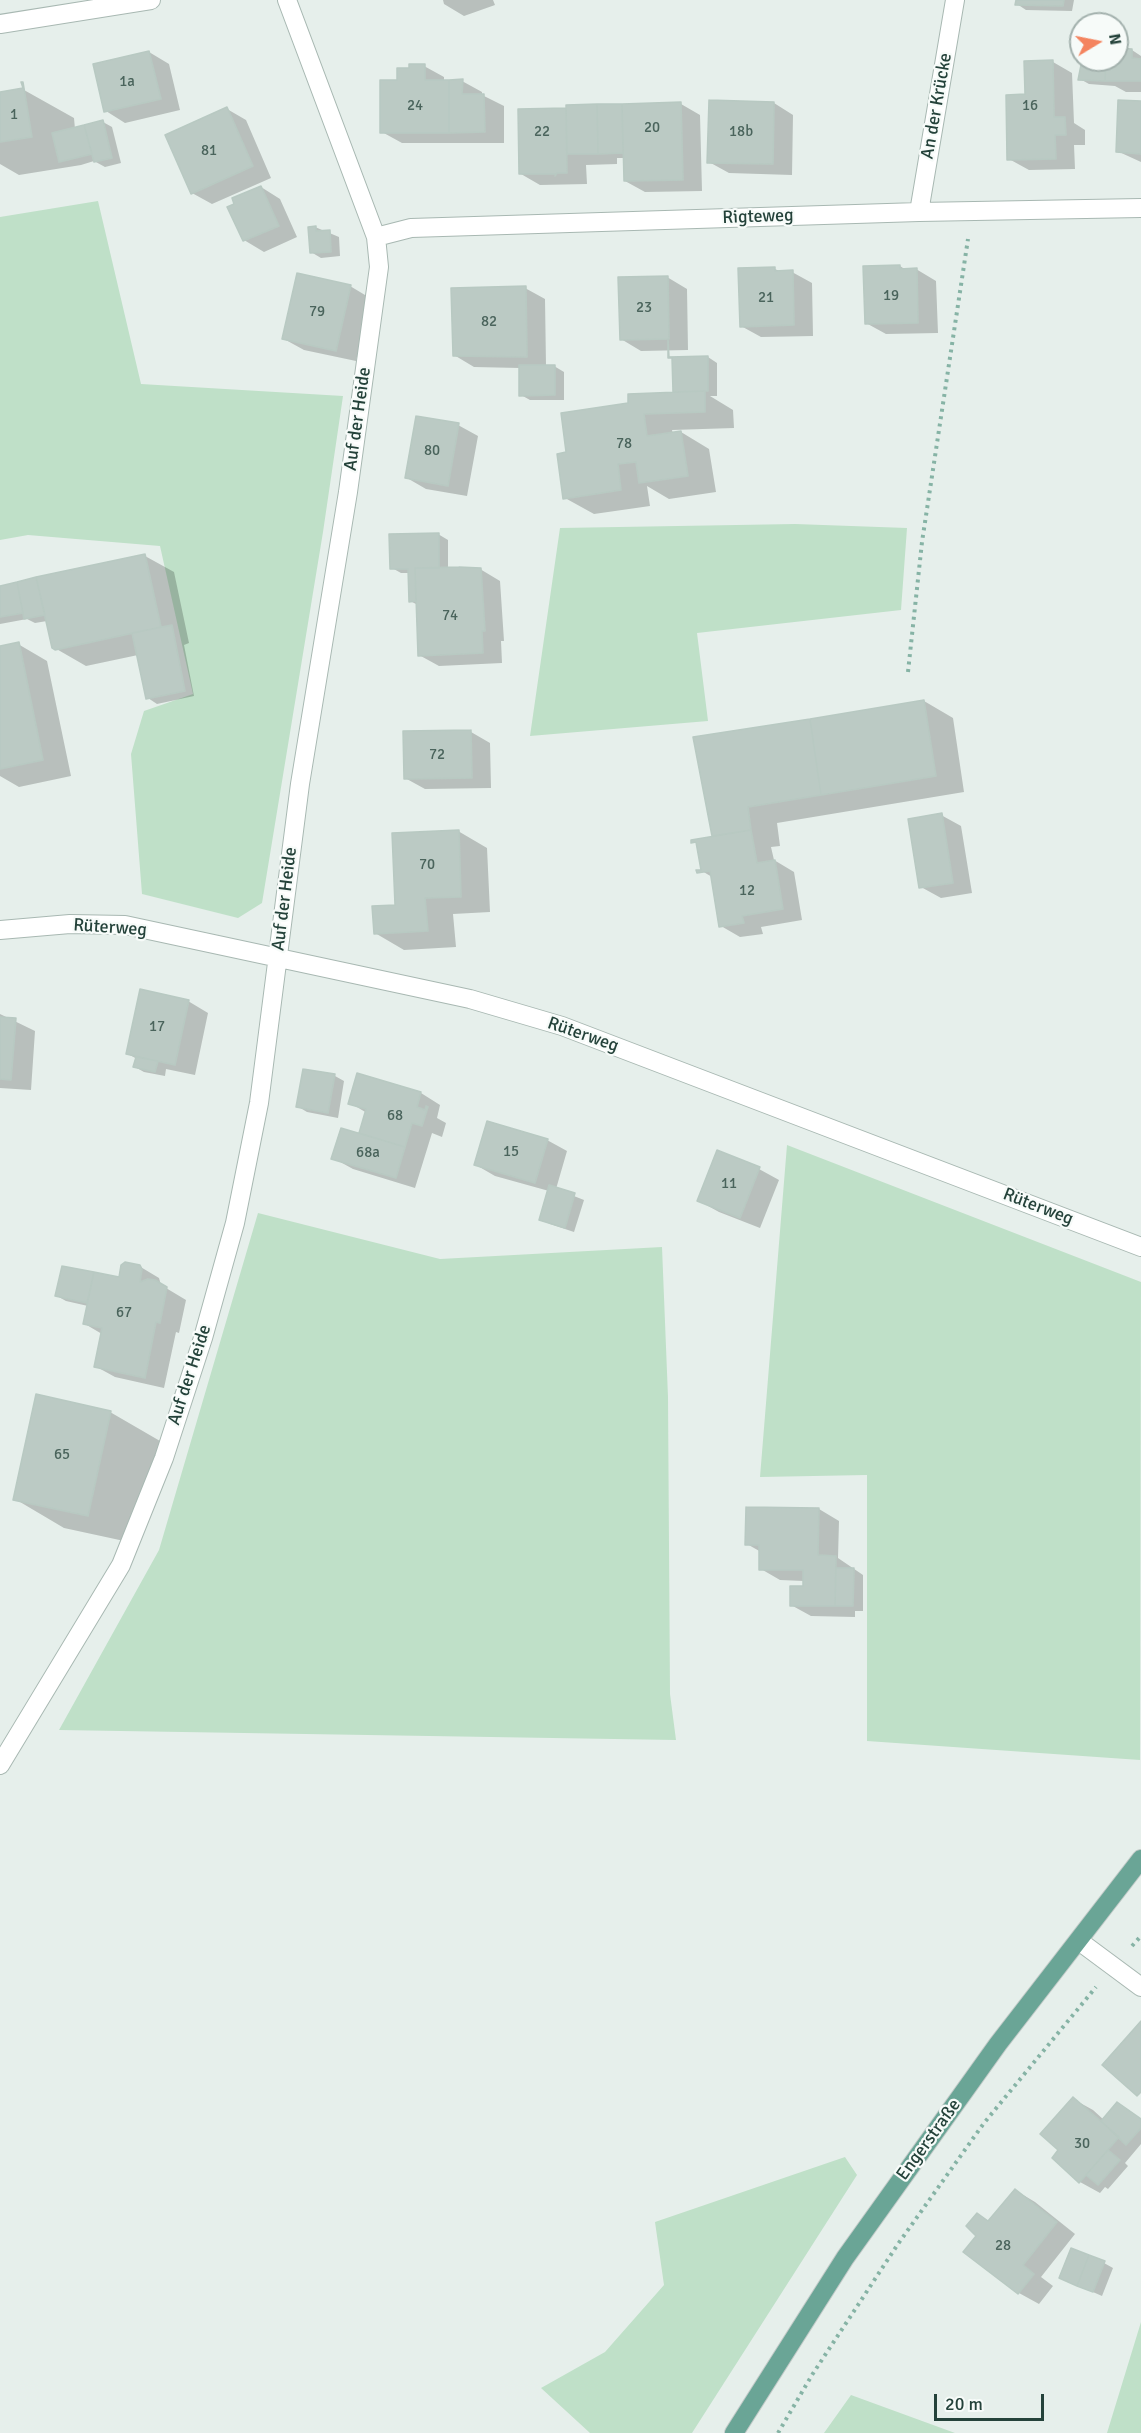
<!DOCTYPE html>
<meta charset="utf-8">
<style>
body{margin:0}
#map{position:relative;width:1141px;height:2433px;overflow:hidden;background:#e6efeb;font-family:Signika,sans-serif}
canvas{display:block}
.north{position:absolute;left:1069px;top:12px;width:60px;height:60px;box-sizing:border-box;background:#f7fbf9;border:2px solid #a3b1ad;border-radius:50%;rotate:80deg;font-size:16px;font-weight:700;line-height:24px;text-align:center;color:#24423a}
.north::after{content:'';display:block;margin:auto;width:21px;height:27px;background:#f4845f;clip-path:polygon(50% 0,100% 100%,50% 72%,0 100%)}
.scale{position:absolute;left:934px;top:2394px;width:110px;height:27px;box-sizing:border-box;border:3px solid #24423a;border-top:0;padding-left:8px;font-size:18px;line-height:21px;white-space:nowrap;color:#24423a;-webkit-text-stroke:4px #f7fbf9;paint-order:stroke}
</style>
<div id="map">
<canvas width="1141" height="2433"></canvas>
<div class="north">N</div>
<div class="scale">20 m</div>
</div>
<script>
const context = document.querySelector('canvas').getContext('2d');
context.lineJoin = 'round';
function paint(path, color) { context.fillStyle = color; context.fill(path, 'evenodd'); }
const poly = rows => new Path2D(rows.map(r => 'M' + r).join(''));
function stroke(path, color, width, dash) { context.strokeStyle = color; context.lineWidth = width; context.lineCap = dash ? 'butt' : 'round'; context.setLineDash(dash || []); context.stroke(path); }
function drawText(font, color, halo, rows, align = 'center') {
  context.font = font + ' Signika,sans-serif'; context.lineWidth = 4.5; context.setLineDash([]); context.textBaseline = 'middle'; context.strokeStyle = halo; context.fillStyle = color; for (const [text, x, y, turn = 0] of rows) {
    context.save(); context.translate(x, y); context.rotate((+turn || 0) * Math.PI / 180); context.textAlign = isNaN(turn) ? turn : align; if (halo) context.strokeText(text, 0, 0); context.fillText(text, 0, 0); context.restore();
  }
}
paint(poly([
 [98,201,141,384,343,396,323,532,262,903,238,918,142,894,131,754,144,711,193,694,160,546,28,535,0,540,0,217],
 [795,524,907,528,901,610,697,633,708,721,530,736,560,528],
 [787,1145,1141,1282,1140,1760,867,1741,867,1475,760,1477],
 [258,1213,440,1259,662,1247,668,1397,670,1694,676,1740,59,1730,159,1550],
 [845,2157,857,2175,692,2433,590,2433,541,2388,605,2352,664,2285,655,2222],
 [1141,2322,1141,2433,1107,2433],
 [851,2395,955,2433,824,2433]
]), '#bfe0c8');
paint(poly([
 [443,0,493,0,495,5,464,16,444,4],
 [1018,0,1074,0,1072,11,1026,10,1017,4],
 [1117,49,1132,50,1141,56,1141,92,1126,92,1115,86,1089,84,1080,79,1084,60,1117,60],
 [149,52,169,64,180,110,125,123,106,111],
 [1053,62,1072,73,1074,123,1085,130,1085,145,1074,145,1075,169,1029,170,1009,159],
 [424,66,444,77,444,81,462,81,482,92,482,95,504,106,504,143,402,143,382,132,398,81],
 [24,90,74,118,75,129,103,122,112,127,121,163,105,167,94,161,81,165,19,175,0,164,0,94],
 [774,103,793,115,792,175,729,173,709,162],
 [1141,103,1141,162,1117,151],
 [681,104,700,115,702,191,645,192,625,181,625,158,617,158,617,164,586,165,587,184,540,185,521,174,519,111,568,110,568,106],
 [227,109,246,120,271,178,212,204,192,193],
 [261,187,280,199,297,237,264,252,244,240,236,205],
 [315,227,339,237,340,256,321,258,311,252],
 [900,266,906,270,916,269,936,281,938,333,886,334,866,323],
 [775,269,781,272,792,272,812,283,813,336,761,337,741,326],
 [667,277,687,289,688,350,641,351,621,339],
 [350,286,370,298,356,361,304,350,284,339],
 [525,288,545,299,546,366,554,366,564,372,564,400,530,400,521,395,520,368,474,367,454,355],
 [708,357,717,363,717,396,710,396,733,410,734,428,672,430,673,434,681,432,709,449,716,492,669,499,647,486,650,506,594,514,565,498,568,454,630,404,679,394,674,391],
 [458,425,478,436,467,496,426,489,407,478],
 [438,534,448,540,448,570,480,569,500,581,504,641,501,641,502,663,439,666,419,655,418,605,410,601,409,573,401,573,392,568],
 [145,556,174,572,189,643,184,645,194,696,157,704,148,698,138,655,86,666,53,647,47,621,35,623,27,619,0,624,0,586],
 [18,644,47,661,71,776,19,787,0,776,0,648],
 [924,701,953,718,964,792,777,823,780,846,771,847,774,860,794,872,802,920,761,927,763,934,740,937,721,926,712,877,702,871,717,837,713,835,695,738],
 [471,732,490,743,491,788,425,789,405,778],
 [941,815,961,826,972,893,941,898,921,887],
 [458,831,487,848,490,912,453,914,456,947,404,950,375,933],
 [188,1001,208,1013,195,1075,166,1069,165,1076,144,1072,135,1067,137,1059,128,1054],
 [0,1014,35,1031,31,1090,0,1088],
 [304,1070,335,1076,344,1081,338,1118,307,1112,297,1106],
 [358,1075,421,1093,440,1105,437,1118,446,1123,442,1137,432,1133,415,1188,353,1169,333,1158,360,1135,367,1113,350,1103],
 [547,1140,567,1151,556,1189,584,1200,574,1232,550,1224,540,1219,549,1191,495,1176,476,1165],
 [759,1169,779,1180,760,1228,719,1212,699,1201],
 [139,1266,159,1278,161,1285,186,1300,179,1333,176,1332,164,1388,115,1377,95,1366,102,1334,85,1324,88,1306,66,1301,57,1296,63,1267,120,1279],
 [110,1412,160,1441,138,1544,64,1528,15,1499],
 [748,1508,819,1509,839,1521,838,1558,863,1575,863,1611,855,1611,855,1617,811,1616,791,1605,804,1588,804,1581,780,1580,761,1569,761,1552,747,1544],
 [1073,2099,1093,2110,1104,2120,1141,2119,1141,2144,1125,2163,1128,2166,1108,2189,1105,2187,1100,2193,1080,2182,1061,2150],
 [1015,2190,1035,2202,1075,2234,1041,2277,1053,2286,1039,2304,1019,2293,965,2252],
 [1104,2263,1113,2268,1102,2296,1061,2278]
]), '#0003');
const building = poly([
 [1016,0,1064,0,1063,6,1015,5,1016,0],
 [1117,48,1132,49,1132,58,1141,59,1141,81,1105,81,1106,60,1117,60,1117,48],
 [149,51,161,99,104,112,93,64,149,51],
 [1053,60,1054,117,1065,117,1066,135,1055,135,1056,159,1007,160,1006,95,1025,94,1024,61,1053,60],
 [1082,60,1106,60,1105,81,1078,80,1082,60],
 [409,64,425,64,425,80,449,80,449,133,380,133,380,80,397,80,397,68,409,68,409,64],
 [463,79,462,94,484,94,485,132,449,133,449,80,463,79],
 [21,82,23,82,32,137,0,142,0,92,23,88,21,82],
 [709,100,774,102,773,164,707,163,709,100],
 [1118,100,1141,101,1141,154,1116,152,1118,100],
 [681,102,683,180,624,181,622,104,681,102],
 [597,104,598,154,567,154,566,105,597,104],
 [597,104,622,104,623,153,598,154,597,104],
 [227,107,253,166,191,194,165,135,227,107],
 [566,108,567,173,557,173,555,176,556,174,519,174,518,109,566,108],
 [103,120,112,158,94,162,84,125,103,120],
 [84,125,92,154,59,162,52,133,84,125],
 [261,186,279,226,243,241,227,207,234,204,232,198,261,186],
 [316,226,316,231,330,230,331,252,310,253,308,227,316,226],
 [900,265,900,269,917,268,918,323,865,324,863,266,900,265],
 [775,267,775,271,793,270,794,325,740,327,738,268,775,267],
 [297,273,351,285,336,351,282,339,297,273],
 [668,276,669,339,620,340,618,277,668,276],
 [526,286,527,357,453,356,451,288,526,286],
 [668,339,669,357,708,356,708,391,673,392,672,358,668,358,668,339],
 [519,365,555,365,555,395,519,396,519,365],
 [705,391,705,412,644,414,647,436,681,431,688,476,639,483,636,462,618,464,621,490,563,499,557,454,566,452,561,413,628,403,628,394,705,391],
 [416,416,459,423,448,486,405,478,416,416],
 [439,533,439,568,415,568,416,601,409,602,408,569,390,569,389,534,439,533],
 [145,554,161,627,55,650,52,648,36,577,145,554],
 [459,567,481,568,485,631,482,631,483,653,418,656,415,568,459,567],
 [36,577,45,615,24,619,17,582,36,577],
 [17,582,23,613,0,617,0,586,17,582],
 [172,625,185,691,146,699,132,633,172,625],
 [19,642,43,760,0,769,0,646,19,642],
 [924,700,936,776,821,795,810,719,924,700],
 [810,719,821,795,748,807,751,830,712,836,693,737,810,719],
 [471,730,472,778,404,779,403,731,471,730],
 [942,813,953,883,919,888,908,819,942,813],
 [459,830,461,897,425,898,428,931,374,934,372,906,395,905,392,833,459,830],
 [751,830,757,863,775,860,783,909,742,916,744,923,719,927,710,871,697,873,696,870,701,870,696,842,691,843,691,840,751,830],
 [140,989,189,1000,175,1065,126,1054,140,989],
 [0,1017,16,1018,11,1080,0,1079,0,1017],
 [136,1057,158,1061,155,1072,133,1067,136,1057],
 [303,1069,335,1074,328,1113,296,1107,303,1069],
 [357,1073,421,1092,417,1107,425,1110,426,1106,428,1107,422,1126,412,1123,405,1147,359,1133,366,1109,348,1104,357,1073],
 [487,1121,548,1139,535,1183,474,1165,487,1121],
 [341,1128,405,1147,396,1178,331,1159,341,1128],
 [717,1150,760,1167,740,1218,697,1201,717,1150],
 [549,1185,575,1193,565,1228,539,1220,549,1185],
 [125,1262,140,1265,142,1269,140,1282,148,1279,155,1280,167,1287,160,1323,156,1322,145,1378,94,1367,102,1328,83,1324,94,1272,119,1277,121,1265,125,1262],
 [62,1266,94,1272,87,1303,55,1296,62,1266],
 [36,1394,111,1411,88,1516,13,1500,36,1394],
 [746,1507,819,1508,818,1555,836,1556,835,1606,790,1606,790,1586,803,1586,803,1570,759,1570,759,1545,745,1545,746,1507],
 [836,1568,854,1568,853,1606,835,1606,836,1568],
 [1141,2021,1141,2092,1137,2096,1102,2065,1141,2021],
 [1073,2097,1119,2137,1079,2183,1052,2158,1058,2150,1040,2134,1073,2097],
 [1117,2102,1141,2119,1141,2128,1126,2145,1101,2121,1117,2102],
 [1108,2150,1120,2160,1098,2185,1086,2175,1108,2150],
 [1015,2189,1057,2222,1023,2265,1034,2274,1018,2294,963,2252,976,2236,966,2226,977,2213,988,2221,1015,2189],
 [1071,2248,1089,2255,1077,2286,1059,2278,1071,2248],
 [1089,2255,1105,2261,1093,2292,1077,2286,1089,2255]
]);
paint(building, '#bbcac4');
stroke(building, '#b8c9c2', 1.5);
const minor = poly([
 [0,24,151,0],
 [919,212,955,0],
 [376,237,411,228,919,212,1141,208],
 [0,930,70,924,125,925,470,999,562,1026,1141,1247],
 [0,1765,121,1565,164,1458,203,1338,235,1223,259,1103,300,784,348,492,379,267,376,237,287,0],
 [1079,1941,1141,1987]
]);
const major = poly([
 [734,2433,845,2258,998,2044,1141,1859]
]);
stroke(minor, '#a8b8b2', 20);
stroke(major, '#c2cac8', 20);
stroke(poly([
 [908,672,922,542,968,239],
 [1132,1946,1141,1936],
 [778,2433,812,2375,898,2244,984,2123,1096,1987]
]), '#86b3a5', 4, [3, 4.5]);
stroke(minor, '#fff', 18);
stroke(major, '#6aa596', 18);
drawText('15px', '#4a645c', null, [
 ["1a",127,82],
 ["24",415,106],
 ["16",1030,106],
 ["1",14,115],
 ["20",652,128],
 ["22",542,132],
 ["18b",741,132],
 ["81",209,151],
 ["19",891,296],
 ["21",766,298],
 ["23",644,308],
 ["79",317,312],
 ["82",489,322],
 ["78",624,444],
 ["80",432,451],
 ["74",450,616],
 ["72",437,755],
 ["70",427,865],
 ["12",747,891],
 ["17",157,1027],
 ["68",395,1116],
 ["15",511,1152],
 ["68a",368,1153],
 ["11",729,1184],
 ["67",124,1313],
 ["65",62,1455],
 ["30",1082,2144],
 ["28",1003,2246]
]);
drawText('18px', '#24423a', '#f7fbf9', [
 ["An der Krücke",937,106,-80],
 ["Rigteweg",758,217,-2],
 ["Auf der Heide",358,419,-82],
 ["Auf der Heide",285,899,-83],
 ["Rüterweg",110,928,4],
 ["Rüterweg",583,1035,19],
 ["Rüterweg",1038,1207,21],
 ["Auf der Heide",190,1375,-72],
 ["Engerstraße",929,2140,-54]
]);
</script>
